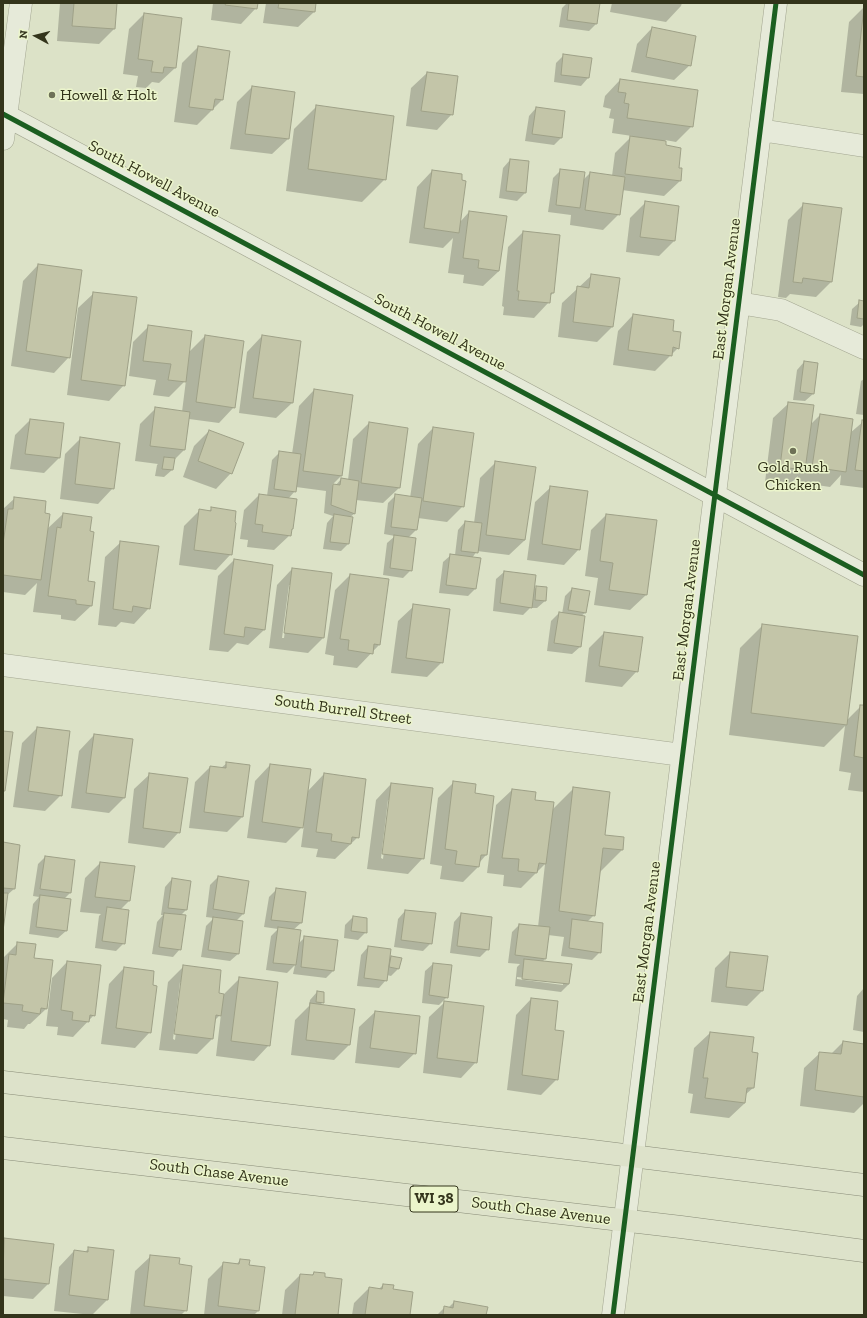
<!DOCTYPE html>
<style>
body{margin:0}
#map{position:relative;width:867px;height:1318px;overflow:hidden;background:#dce2c7;font-family:"Zilla Slab",serif}
canvas{display:block}
.frame{position:absolute;inset:0;border:4px solid #33341b;pointer-events:none}
.north{position:absolute;left:16px;top:16px;width:40px;height:40px;-webkit-text-stroke:3px #ebf5cb;paint-order:stroke;rotate:277deg;font-size:11px;font-weight:700;line-height:16px;text-align:center;color:#33341b}
.north::after{content:'';display:block;margin:auto;width:14px;height:18px;background:#33341b;clip-path:polygon(50% 0,100% 100%,50% 72%,0 100%)}
</style>
<div id="map">
<canvas width="867" height="1318"></canvas>
<div class="frame"></div>
<div class="north">N</div>
</div>
<script>
const context = document.querySelector('canvas').getContext('2d');
context.lineJoin = 'round';
function paint(path, color) { context.fillStyle = color; context.fill(path, 'evenodd'); }
const poly = rows => new Path2D(rows.map(r => 'M' + r).join(''));
function stroke(path, color, width, dash) { context.strokeStyle = color; context.lineWidth = width; context.lineCap = dash ? 'butt' : 'round'; context.setLineDash(dash || []); context.stroke(path); }
function drawText(font, color, halo, rows, align = 'center') {
  context.font = font + ' "Zilla Slab",serif'; context.lineWidth = 3; context.setLineDash([]); context.textBaseline = 'middle'; context.strokeStyle = halo; context.fillStyle = color; for (const [text, x, y, turn = 0] of rows) {
    context.save(); context.translate(x, y); context.rotate((+turn || 0) * Math.PI / 180); context.textAlign = isNaN(turn) ? turn : align; if (halo) context.strokeText(text, 0, 0); context.fillText(text, 0, 0); context.restore();
  }
}
paint(poly([
 [60,3,116,3,114,29,99,44,57,41],
 [213,3,257,3,256,8,241,24,211,20],
 [266,3,315,3,314,12,298,27,263,23],
 [567,3,590,3,596,24,589,31,559,27,562,8],
 [612,3,682,3,681,6,666,22,610,12],
 [864,7,864,94,841,92,849,22],
 [144,14,175,68,159,83,152,82,146,88,136,87,138,76,123,74,129,29],
 [652,28,690,65,674,80,631,72,637,44],
 [198,47,222,100,197,125,174,122,182,63],
 [564,55,591,59,588,78,581,86,554,82,556,63],
 [427,73,457,77,452,114,437,130,406,126,411,88],
 [620,80,692,126,676,142,665,140,664,146,678,169,680,181,664,196,622,190,619,214,603,230,570,225,571,215,548,212,553,178,561,170,583,180,590,173,612,176,615,153,632,136,612,133,614,119,609,118,611,109,603,107,605,96],
 [252,87,288,139,272,154,230,149,237,102],
 [316,107,385,179,362,202,286,191,294,129],
 [536,108,561,138,554,145,525,141,529,116],
 [510,160,528,162,525,193,517,201,499,198,503,168],
 [432,171,460,222,469,212,499,271,483,286,463,283,464,275,448,273,453,238,443,248,409,243,417,187],
 [646,202,678,206,674,241,659,256,626,252,630,218],
 [804,204,832,281,816,297,790,294,786,298,778,297,788,220],
 [523,232,553,293,550,296,549,302,534,318,503,315,504,307,502,306,508,247],
 [38,265,69,357,54,373,11,366,23,281],
 [592,275,612,327,597,342,558,337,562,303],
 [94,293,124,385,109,401,67,395,78,308],
 [860,302,864,302,864,324,861,327,850,325,852,309],
 [633,315,678,348,655,371,613,365,618,331],
 [149,326,188,353,205,336,234,407,219,423,189,419,184,450,173,461,172,470,164,477,155,476,157,465,158,464,135,461,140,424,156,408,182,412,186,380,169,397,153,395,156,380,129,376,133,342],
 [262,336,292,403,276,418,239,413,247,352],
 [804,362,813,394,805,401,793,400,797,370],
 [864,379,864,415,856,414,861,381],
 [314,390,341,476,332,485,336,485,341,479,348,480,353,439,369,423,399,488,383,503,356,500,354,514,350,517,348,544,341,551,323,549,327,523,333,516,324,513,326,491,296,487,295,491,288,499,290,535,274,550,247,547,248,540,240,539,244,510,259,495,267,496,272,460,280,452,292,454,299,406],
 [789,403,810,425,820,415,850,433,864,421,864,488,840,485,841,475,830,487,797,482,798,476,789,485,765,482,773,418],
 [30,420,59,458,44,473,10,469,15,435],
 [433,428,463,506,447,522,418,518,416,530,408,538,411,570,403,578,383,575,387,543,395,536,384,534,388,503,396,495,410,498,418,444],
 [209,431,231,473,216,489,183,477,194,446],
 [81,438,113,488,98,504,60,499,65,454],
 [496,462,534,468,525,540,509,555,477,551,472,558,475,589,468,596,439,593,443,562,451,555,455,555,458,530,465,522,474,523,480,478],
 [551,487,579,549,564,565,527,560,535,502],
 [15,498,44,514,46,530,63,514,91,517,87,581,91,606,75,621,61,619,61,615,33,612,37,583,25,595,3,592,3,509],
 [212,508,231,554,216,570,179,565,184,526,200,510,208,512],
 [606,515,646,595,630,610,594,605,598,578,585,576,591,530],
 [121,542,149,608,134,624,121,622,116,627,98,625,105,557],
 [234,560,264,630,248,645,237,643,228,652,209,650,218,576],
 [292,569,323,638,308,653,269,648,277,585],
 [289,585,291,585,284,638,282,638],
 [504,572,533,590,537,587,545,601,537,608,530,608,523,615,493,611,496,579],
 [350,575,379,645,357,668,333,665,334,656,325,654,335,590],
 [572,589,585,613,581,616,580,647,572,654,547,651,551,621,559,613,562,614,565,596],
 [414,606,442,662,427,677,391,673,398,621],
 [763,625,847,720,861,706,864,706,864,792,848,790,851,773,839,771,845,726,824,747,729,735,740,648],
 [604,633,637,671,622,687,585,682,589,648],
 [37,728,61,795,45,811,13,807,22,743],
 [94,735,125,797,109,813,71,808,79,751],
 [227,763,242,817,227,832,189,828,195,782,210,767,221,768],
 [270,765,307,792,324,774,358,837,335,859,316,857,318,849,301,847,304,825,286,843,247,838,255,781],
 [150,774,179,832,164,848,128,843,134,789],
 [454,782,474,794,486,855,479,863,478,867,463,882,440,879,442,866,430,864,438,798],
 [391,784,423,858,408,874,367,869,376,800],
 [388,800,390,800,383,859,381,858],
 [574,788,604,836,622,850,599,873,594,915,587,922,600,952,592,960,561,956,564,937,548,935,545,959,542,962,571,965,569,984,561,992,515,986,517,967,520,964,508,963,512,932,519,925,538,927,545,864,521,888,503,886,504,875,487,873,496,805,512,790,535,792,534,801,552,810],
 [517,977,563,983,563,985,517,979],
 [3,843,19,846,14,889,6,896,3,924],
 [45,857,70,893,64,899,66,931,58,938,29,934,33,904,39,897,33,896,38,864],
 [100,863,129,901,120,910,124,943,116,951,95,948,99,916,101,914,80,912,85,878],
 [218,877,243,914,236,921,238,954,230,961,201,957,206,926,214,918,206,917,210,885],
 [172,879,190,881,186,910,180,916,180,949,173,957,152,954,157,922,163,915,161,915,165,887],
 [277,889,304,893,301,923,293,930,298,944,305,937,333,971,326,978,293,974,295,965,287,973,266,970,271,936,278,929,264,927,269,897],
 [405,911,431,943,423,951,394,947,398,919],
 [461,914,488,949,480,957,450,953,454,922],
 [353,917,366,932,358,940,344,938,345,925],
 [18,943,33,959,46,1009,30,1024,28,1024,24,1029,7,1027,8,1020,3,1019,3,958],
 [368,947,389,957,401,959,399,968,391,976,387,975,386,980,379,988,357,986,361,955],
 [730,953,767,957,762,991,747,1006,711,1002,715,968],
 [67,962,94,1015,73,1037,57,1035,58,1027,46,1026,52,978],
 [433,964,447,997,439,1005,422,1003,425,971],
 [183,967,217,994,224,994,239,979,269,1045,254,1061,216,1056,221,1014,214,1021,212,1039,197,1054,159,1050,168,982],
 [180,982,182,982,175,1040,173,1039],
 [124,968,150,1032,135,1048,101,1044,109,984],
 [864,988,864,1032,853,1030,857,996],
 [317,992,323,1002,320,1005,349,1045,334,1060,291,1055,295,1020,309,1006,310,1000],
 [531,999,554,1031,557,1079,541,1095,507,1090,516,1015],
 [445,1002,476,1062,461,1078,423,1073,429,1017],
 [375,1012,415,1053,399,1068,355,1063,359,1027],
 [710,1033,751,1053,753,1088,745,1095,745,1103,729,1118,690,1113,693,1094,688,1093,694,1048],
 [843,1042,864,1045,864,1103,854,1113,800,1106,804,1068,820,1053,831,1054],
 [4,1239,48,1284,33,1299,3,1296,3,1240],
 [89,1248,107,1300,92,1315,54,1311,59,1267,74,1251,84,1253],
 [151,1256,178,1265,186,1310,181,1315,130,1315,135,1271],
 [240,1260,248,1266,264,1268,258,1311,254,1315,204,1315,208,1279,224,1263,236,1265],
 [314,1273,324,1278,337,1315,282,1315,285,1290,300,1275,311,1276],
 [383,1285,392,1290,409,1315,352,1315,354,1303,369,1288,379,1289],
 [454,1302,485,1315,437,1315,445,1307,448,1308]
]), '#0003');
const building = poly([
 [74,3,117,3,115,29,72,26,74,3],
 [226,3,258,3,257,9,225,5,226,3],
 [279,3,316,3,315,12,278,8,279,3],
 [569,3,600,3,597,24,567,20,569,3],
 [864,8,864,77,856,76,864,8],
 [144,13,182,18,176,68,164,67,163,73,151,72,153,61,138,59,144,13],
 [652,27,696,36,691,66,646,57,652,27],
 [198,46,230,51,223,100,215,99,213,110,189,107,198,46],
 [563,54,592,58,589,78,561,75,563,54],
 [427,72,458,76,453,115,421,111,427,72],
 [620,79,698,90,693,127,627,118,629,104,624,103,626,93,618,92,620,79],
 [252,86,295,92,289,139,245,134,252,86],
 [316,105,394,116,386,180,308,169,316,105],
 [536,107,565,111,562,138,532,134,536,107],
 [630,136,666,141,666,145,681,148,679,168,682,168,681,181,625,174,630,136],
 [510,159,529,161,526,193,506,191,510,159],
 [560,169,585,172,580,208,556,205,560,169],
 [432,170,462,174,462,180,466,181,459,233,424,228,432,170],
 [590,172,625,177,620,215,585,210,590,172],
 [645,201,679,206,675,241,640,237,645,201],
 [803,203,842,208,832,282,803,278,802,283,793,282,803,203],
 [469,211,507,216,499,271,478,268,479,260,463,258,469,211],
 [523,231,560,235,554,293,551,293,550,303,518,300,519,291,517,291,523,231],
 [38,264,82,270,70,358,26,351,38,264],
 [591,274,620,278,613,327,573,322,577,286,589,288,591,274],
 [93,292,137,297,125,386,81,380,93,292],
 [859,300,864,301,864,319,857,318,859,300],
 [633,314,674,320,673,331,681,332,679,349,673,347,672,356,628,350,633,314],
 [148,325,192,331,186,382,168,380,171,364,143,361,148,325],
 [205,335,244,341,235,408,196,402,205,335],
 [262,335,301,341,293,403,253,398,262,335],
 [804,361,818,363,814,394,800,392,804,361],
 [314,389,353,395,342,476,303,471,314,389],
 [788,402,814,405,805,470,780,467,788,402],
 [155,407,190,412,185,450,150,446,155,407],
 [820,414,853,419,846,472,812,467,820,414],
 [30,419,64,423,60,458,25,454,30,419],
 [862,420,864,420,864,471,855,470,862,420],
 [369,422,408,428,400,488,361,483,369,422],
 [433,427,474,433,464,507,423,501,433,427],
 [209,430,244,443,232,474,198,461,209,430],
 [80,437,120,443,114,489,75,484,80,437],
 [279,451,301,454,296,492,274,489,279,451],
 [164,457,175,458,173,470,162,469,164,457],
 [495,461,536,467,525,540,486,535,495,461],
 [341,478,359,481,355,514,331,505,333,484,340,485,341,478],
 [550,486,588,491,580,550,542,544,550,486],
 [259,494,297,499,293,529,292,529,291,536,262,532,263,525,255,524,259,494],
 [395,494,422,498,417,530,391,527,395,494],
 [14,497,46,501,45,513,50,514,41,580,3,575,3,544,8,509,13,509,14,497],
 [211,507,236,511,235,522,236,523,232,555,194,550,199,509,211,511,211,507],
 [63,513,92,517,90,531,94,532,88,581,95,582,92,606,76,604,76,600,48,596,57,527,61,528,63,513],
 [334,514,353,517,349,544,330,542,334,514],
 [606,514,657,520,647,595,609,590,613,563,600,561,606,514],
 [465,521,482,523,478,553,461,551,465,521],
 [394,535,416,538,412,571,390,568,394,535],
 [120,541,159,546,150,609,133,606,132,612,113,609,120,541],
 [450,554,481,558,476,589,446,585,450,554],
 [234,559,273,565,265,630,245,627,244,637,224,634,234,559],
 [292,568,332,573,324,638,284,633,292,568],
 [504,571,536,575,532,608,500,603,504,571],
 [350,574,389,579,380,645,374,644,373,654,348,650,349,640,340,639,350,574],
 [536,586,547,587,546,601,535,600,536,586],
 [572,588,590,591,586,613,568,610,572,588],
 [413,604,450,609,443,663,406,658,413,604],
 [559,612,585,616,581,647,554,643,559,612],
 [762,624,858,636,847,725,751,713,762,624],
 [604,632,643,637,638,672,599,666,604,632],
 [860,705,864,705,864,758,854,756,860,705],
 [37,727,70,731,62,796,28,791,37,727],
 [3,731,13,732,5,791,3,791,3,731],
 [94,734,133,739,125,798,86,793,94,734],
 [226,762,250,765,243,817,204,812,210,766,226,768,226,762],
 [270,764,311,769,303,828,262,822,270,764],
 [149,773,188,778,180,833,143,828,149,773],
 [324,773,366,779,359,838,352,837,351,844,331,841,332,834,316,832,324,773],
 [453,781,476,784,475,793,494,796,487,855,481,855,479,867,455,864,457,851,445,849,453,781],
 [391,783,433,788,424,859,382,854,391,783],
 [573,787,610,792,605,835,624,837,623,850,603,848,595,916,559,911,573,787],
 [512,789,536,792,535,800,554,802,546,864,539,863,537,873,518,871,519,859,502,858,512,789],
 [3,842,20,845,15,889,3,888,3,842],
 [45,856,75,860,71,893,40,889,45,856],
 [100,862,135,866,130,901,95,897,100,862],
 [218,876,249,881,244,914,213,909,218,876],
 [172,878,191,881,187,910,168,908,172,878],
 [276,888,306,892,302,923,271,920,276,888],
 [3,893,8,893,3,931,3,893],
 [40,895,71,899,67,931,36,927,40,895],
 [107,907,129,910,125,944,102,941,107,907],
 [405,910,436,913,432,944,401,940,405,910],
 [164,913,186,915,181,950,159,947,164,913],
 [461,913,492,917,489,950,457,946,461,913],
 [353,916,367,918,367,933,351,931,353,916],
 [213,917,243,921,239,954,208,950,213,917],
 [572,919,603,923,601,953,569,948,572,919],
 [519,924,550,927,546,959,515,955,519,924],
 [278,927,301,930,296,965,273,963,278,927],
 [304,936,338,940,334,971,301,967,304,936],
 [17,942,36,944,34,958,53,960,47,1009,41,1008,40,1014,22,1011,23,1005,3,1003,9,954,16,955,17,942],
 [368,946,391,949,387,981,364,978,368,946],
 [730,952,768,956,763,991,726,987,730,952],
 [391,956,402,958,399,969,389,967,391,956],
 [524,959,572,964,569,984,522,979,524,959],
 [67,961,101,965,95,1016,90,1015,89,1022,72,1020,73,1012,61,1010,67,961],
 [433,963,452,965,448,998,429,995,433,963],
 [183,965,221,970,219,993,224,994,221,1016,216,1015,213,1039,174,1034,183,965],
 [124,967,154,971,153,985,157,986,151,1033,116,1028,124,967],
 [239,977,278,982,270,1046,231,1041,239,977],
 [317,991,324,992,324,1003,316,1002,317,991],
 [531,998,558,1001,555,1030,564,1031,558,1080,522,1075,531,998],
 [444,1001,484,1006,477,1063,437,1058,444,1001],
 [310,1003,355,1009,350,1045,306,1040,310,1003],
 [375,1011,420,1016,416,1054,370,1048,375,1011],
 [710,1032,754,1037,752,1052,758,1053,754,1088,747,1088,745,1103,705,1098,708,1078,703,1078,710,1032],
 [843,1041,864,1044,864,1097,815,1090,819,1052,841,1054,843,1041],
 [4,1238,54,1244,49,1284,3,1279,4,1238],
 [88,1247,114,1250,108,1300,69,1295,74,1250,88,1252,88,1247],
 [150,1255,180,1258,179,1264,192,1266,187,1311,144,1306,150,1255],
 [240,1259,250,1260,249,1265,265,1267,259,1311,218,1306,223,1262,239,1264,240,1259],
 [314,1272,325,1273,325,1277,342,1279,338,1315,295,1315,300,1274,313,1275,314,1272],
 [383,1284,394,1285,393,1289,413,1292,410,1315,365,1315,369,1287,382,1289,383,1284],
 [454,1301,488,1307,486,1315,443,1315,444,1306,453,1308,454,1301]
]);
paint(building, '#c3c5a8');
stroke(building, '#9ea087', 1);
const minor = poly([
 [3,114,864,575],
 [760,130,864,146],
 [3,139,21,3],
 [739,303,781,310,864,348],
 [3,665,682,755],
 [613,1315,776,3]
]);
const major = poly([
 [3,1082,584,1150,864,1185],
 [3,1148,681,1227,864,1251]
]);
stroke(minor, '#a3a691', 23);
stroke(major, '#898c78', 23);
stroke(minor, '#e6ead9', 22);
stroke(major, '#dde2ca', 22);
stroke(poly([
 [3,114,864,575],
 [613,1315,776,3]
]), '#1b5e20', 5);
for (const [x, y, r, color] of [
 [52,95,4,"#6e7157"],
 [793,451,4,"#6e7157"]
]) { const dot = new Path2D(); dot.arc(x, y, r, 0, 2 * Math.PI); context.fillStyle = color; context.fill(dot); stroke(dot, '#ebf5cb', 1.5); }
for (const [x, y, w] of [
 [434,1199,48]
]) { const box = new Path2D(); box.roundRect(x - w / 2, y - 13, w, 26, 3); context.fillStyle = '#ebf5cb'; context.fill(box); stroke(box, '#33341b', 1); }
drawText('bold 15px', '#33341b', null, [
 ["WI 38",434,1199]
]);
drawText('16px', '#33341b', '#ebf5cb', [
 ["Howell & Holt",60,95],
 ["Gold Rush",793,467,"center"],
 ["Chicken",793,485,"center"]
], 'left');
drawText('16px', '#33341b', '#ebf5cb', [
 ["South Howell Avenue",154,179,28],
 ["East Morgan Avenue",727,289,-83],
 ["South Howell Avenue",440,332,28],
 ["East Morgan Avenue",687,610,-83],
 ["South Burrell Street",343,710,8],
 ["East Morgan Avenue",647,932,-83],
 ["South Chase Avenue",219,1173,7],
 ["South Chase Avenue",541,1211,7]
]);
</script>
